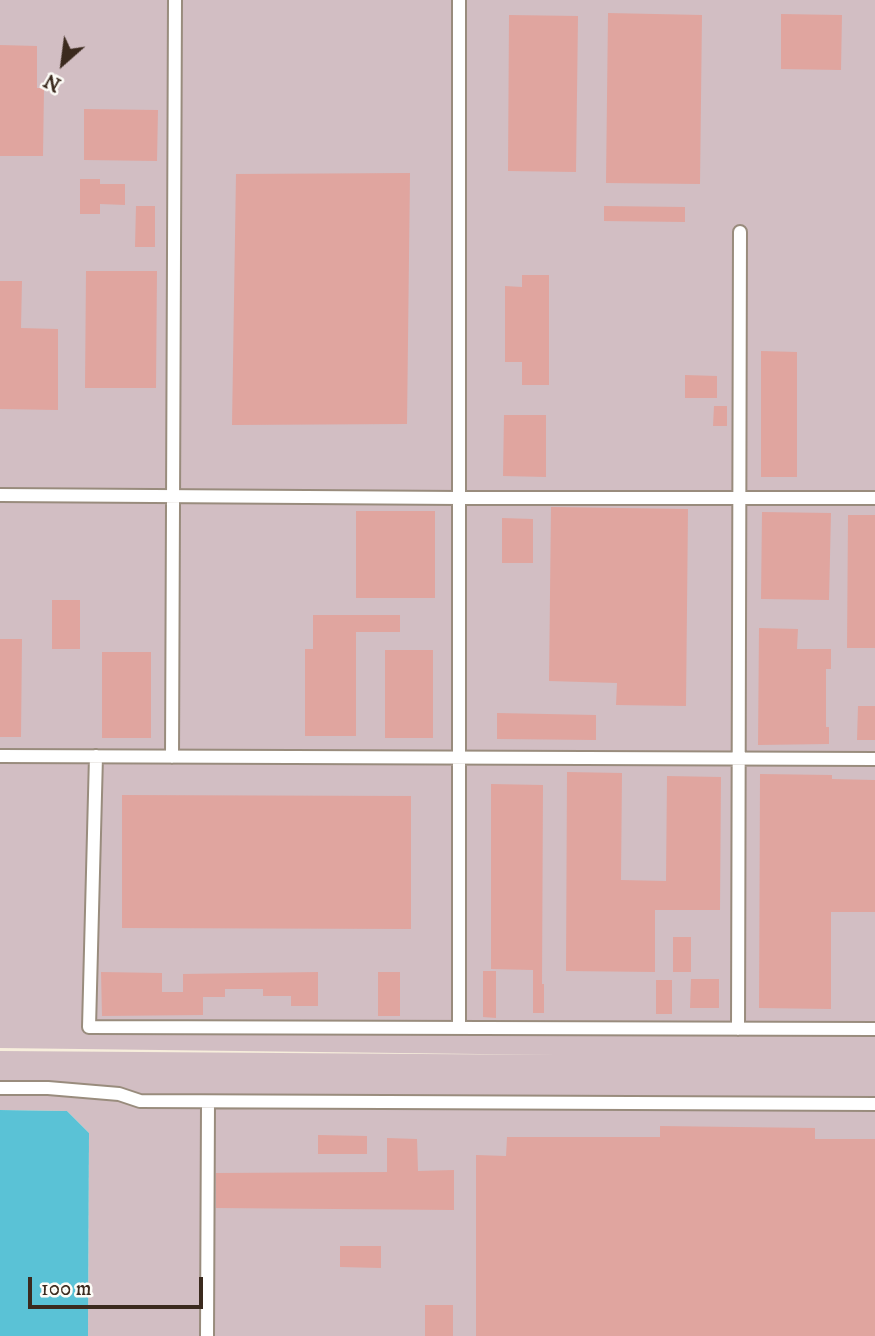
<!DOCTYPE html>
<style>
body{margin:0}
#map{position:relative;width:875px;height:1336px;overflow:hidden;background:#f7eedc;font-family:"IM FELL DW Pica",serif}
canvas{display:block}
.north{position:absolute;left:28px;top:28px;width:70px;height:70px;-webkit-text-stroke:5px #fdfcf7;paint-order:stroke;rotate:208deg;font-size:19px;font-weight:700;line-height:28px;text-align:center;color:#3b2a1e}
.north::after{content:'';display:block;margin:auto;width:24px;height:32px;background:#3b2a1e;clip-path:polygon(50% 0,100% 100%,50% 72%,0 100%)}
.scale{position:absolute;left:28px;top:1277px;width:175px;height:32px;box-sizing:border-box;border:4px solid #3b2a1e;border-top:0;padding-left:9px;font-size:21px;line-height:24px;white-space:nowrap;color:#3b2a1e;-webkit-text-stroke:5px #fdfcf7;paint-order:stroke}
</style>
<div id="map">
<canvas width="875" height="1336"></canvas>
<div class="north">N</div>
<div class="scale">100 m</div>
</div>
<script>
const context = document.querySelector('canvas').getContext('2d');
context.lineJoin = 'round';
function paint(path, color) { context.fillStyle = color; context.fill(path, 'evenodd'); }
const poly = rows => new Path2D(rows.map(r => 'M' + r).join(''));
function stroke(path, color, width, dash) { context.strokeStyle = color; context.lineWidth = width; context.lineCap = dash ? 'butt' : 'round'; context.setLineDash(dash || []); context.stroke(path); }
paint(poly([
 [0,0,875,0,875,1336,88,1336,89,1133,67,1111,0,1110,0,1051,559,1055,0,1048]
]), '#d2bec3');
paint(poly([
 [0,1110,67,1111,89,1133,88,1336,0,1336]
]), '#5ac2d6');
paint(poly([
 [608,13,702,15,700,184,606,183],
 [781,14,842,15,841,70,781,69],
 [509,15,578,16,576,172,508,171],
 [0,45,37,46,37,88,44,88,43,156,0,156],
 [84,109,158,110,157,161,84,160],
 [410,173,407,424,232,425,236,174],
 [80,179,100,179,100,184,125,184,125,205,100,204,100,214,80,214],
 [136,206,155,206,155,247,135,247],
 [604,206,685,207,685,222,604,221],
 [86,271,157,271,156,388,85,388],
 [522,275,549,275,549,385,522,385,522,362,505,362,505,286,522,287],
 [0,281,22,281,21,328,58,329,58,410,0,409],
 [761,351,797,352,797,477,761,477],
 [685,375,717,376,717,398,685,398],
 [714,406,727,406,727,426,713,426],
 [504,415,546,415,546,477,503,476],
 [551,507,688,509,686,706,616,705,617,683,549,681],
 [356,511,435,511,435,598,356,598],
 [762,512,831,513,829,600,761,599],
 [848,515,875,515,875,648,847,648],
 [502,518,533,519,533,563,502,563],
 [52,600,80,600,80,649,52,649],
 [313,615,400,615,400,632,356,632,356,736,305,736,305,649,313,649],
 [759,628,798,629,797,649,831,649,831,669,826,669,826,727,829,727,829,744,758,745],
 [0,639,22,639,21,737,0,737],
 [385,650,433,650,433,738,385,738],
 [102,652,151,652,151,738,102,738],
 [858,706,875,706,875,740,857,740],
 [497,713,596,715,596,740,497,739],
 [567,772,622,773,621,880,666,881,667,776,721,777,720,910,655,910,655,972,566,971],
 [760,774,832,775,832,779,875,780,875,912,831,912,831,1009,759,1008],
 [491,784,543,785,542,984,544,984,544,1013,533,1013,533,970,491,969],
 [122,795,411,796,411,929,122,928],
 [673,937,691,937,691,972,673,972],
 [483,971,496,971,496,1018,483,1017],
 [101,972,162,973,162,992,183,992,183,974,318,972,318,1006,291,1006,291,996,263,996,263,989,225,989,225,997,203,997,203,1015,102,1016],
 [378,972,400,972,400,1016,378,1016],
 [691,979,719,979,719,1008,690,1008],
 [656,980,672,980,672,1014,656,1014],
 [660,1126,815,1128,815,1139,875,1139,875,1336,476,1336,476,1155,506,1156,507,1137,660,1137],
 [318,1135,367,1136,367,1154,318,1154],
 [387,1138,417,1139,418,1171,454,1170,454,1210,216,1208,216,1173,387,1172],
 [340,1246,381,1246,381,1268,340,1267],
 [425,1305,453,1305,453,1336,425,1336]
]), '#e0a59f');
const minor = poly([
 [0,495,459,498,875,498],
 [0,756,875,759],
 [96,756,89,1027,875,1029],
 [172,757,175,0],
 [459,1028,459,0],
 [738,1029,740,232],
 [0,1088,48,1088,119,1094,140,1101,875,1104],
 [207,1336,208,1102]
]);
stroke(minor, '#998c7d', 16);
stroke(minor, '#fff', 12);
</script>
